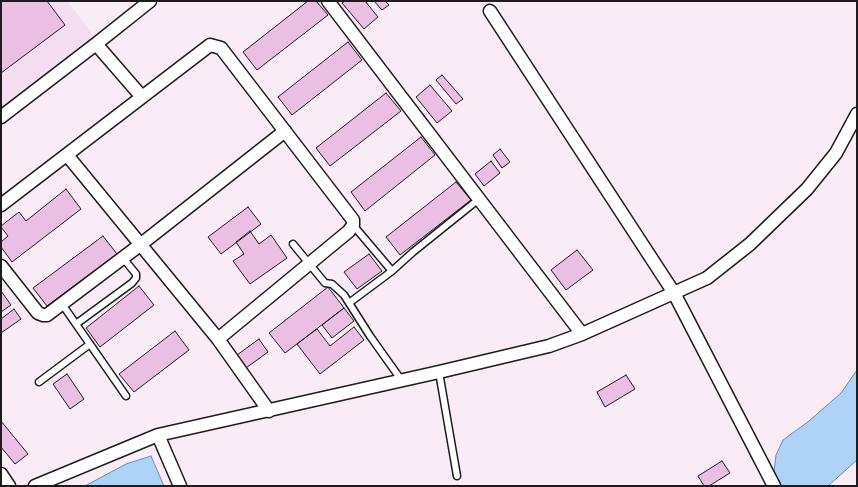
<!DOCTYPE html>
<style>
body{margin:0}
#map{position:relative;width:858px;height:487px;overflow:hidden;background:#f9ecf7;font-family:"Indie Flower",sans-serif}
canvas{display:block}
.frame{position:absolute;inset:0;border:2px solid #1c1c1c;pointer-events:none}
</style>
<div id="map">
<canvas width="858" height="487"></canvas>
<div class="frame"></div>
</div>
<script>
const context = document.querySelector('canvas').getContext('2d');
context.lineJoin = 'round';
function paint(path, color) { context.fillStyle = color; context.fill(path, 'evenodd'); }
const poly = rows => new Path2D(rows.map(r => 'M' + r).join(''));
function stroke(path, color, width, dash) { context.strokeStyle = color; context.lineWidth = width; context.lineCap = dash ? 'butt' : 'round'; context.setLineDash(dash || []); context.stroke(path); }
paint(poly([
 [1,1,67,1,96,38,1,111]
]), '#f5def1');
const water = poly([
 [857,370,857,460,828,486,782,486,774,472,776,455,783,440,809,421,841,393,857,370],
 [151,456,164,486,85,486,126,464,151,456]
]);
paint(water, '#add3f6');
stroke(water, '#738a9f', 1);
const building = poly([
 [1,1,47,1,65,25,1,73,1,1],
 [308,1,316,1,328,15,257,70,243,52,308,1],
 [345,1,365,1,378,17,364,29,342,3,345,1],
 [374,1,385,1,389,5,382,10,374,1],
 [348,42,362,60,292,115,278,97,348,42],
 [442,75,463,99,456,104,436,80,442,75],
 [430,85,452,111,437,123,416,97,430,85],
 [386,93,401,111,330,166,316,148,386,93],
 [421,137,435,155,365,211,351,192,421,137],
 [500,149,510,162,502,168,493,155,500,149],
 [491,161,500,173,484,186,475,174,491,161],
 [456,182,471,200,400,255,386,237,456,182],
 [66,189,81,209,12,262,1,247,1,242,8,236,1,227,1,226,19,212,26,221,66,189],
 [248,207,261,224,221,254,208,237,248,207],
 [250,231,259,244,271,235,287,258,250,284,233,261,244,254,236,242,250,231],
 [103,236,117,254,47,306,33,288,103,236],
 [577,250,593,270,566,290,551,270,577,250],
 [369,254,382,271,357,289,344,272,369,254],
 [139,286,154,305,100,347,86,328,139,286],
 [328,287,344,308,285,353,269,333,328,287],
 [1,291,11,305,1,312,1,291],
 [344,308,354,321,332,338,322,325,344,308],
 [14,309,21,319,1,333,1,319,14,309],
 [354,327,364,340,320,374,297,344,317,329,330,346,354,327],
 [175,331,189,350,134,392,119,374,175,331],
 [259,339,268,352,246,368,237,355,259,339],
 [67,374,84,399,70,409,53,384,67,374],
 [626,375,635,389,605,407,597,392,626,375],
 [1,421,28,454,15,464,1,447,1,421],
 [722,461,730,473,709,486,704,486,698,476,722,461]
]);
paint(building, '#ebbee3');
stroke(building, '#1c1c1c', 1);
const service = poly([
 [353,225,392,271,413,252,479,199],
 [293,244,325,283,332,284,344,295,370,336,402,381],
 [349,303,392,271],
 [62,304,126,396],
 [76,324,132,283,136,278,136,274,123,258],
 [439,372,457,476],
 [39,382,90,344]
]);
const minor = poly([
 [328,1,582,334],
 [490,11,674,293,774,486],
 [96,44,142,97],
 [1,117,96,44,150,1],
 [67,155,218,339,269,411],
 [1,205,210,45,221,48,353,220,353,225,349,231,218,339],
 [1,266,38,313,43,315,47,315,140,245,285,131],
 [158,435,180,486],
 [1,474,9,486],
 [35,486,158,435,439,372,549,346,582,334,707,278,750,244,807,189,836,153,857,114]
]);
stroke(service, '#1c1c1c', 9);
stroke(minor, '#1c1c1c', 15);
stroke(service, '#fff', 6);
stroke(minor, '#fff', 12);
</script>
